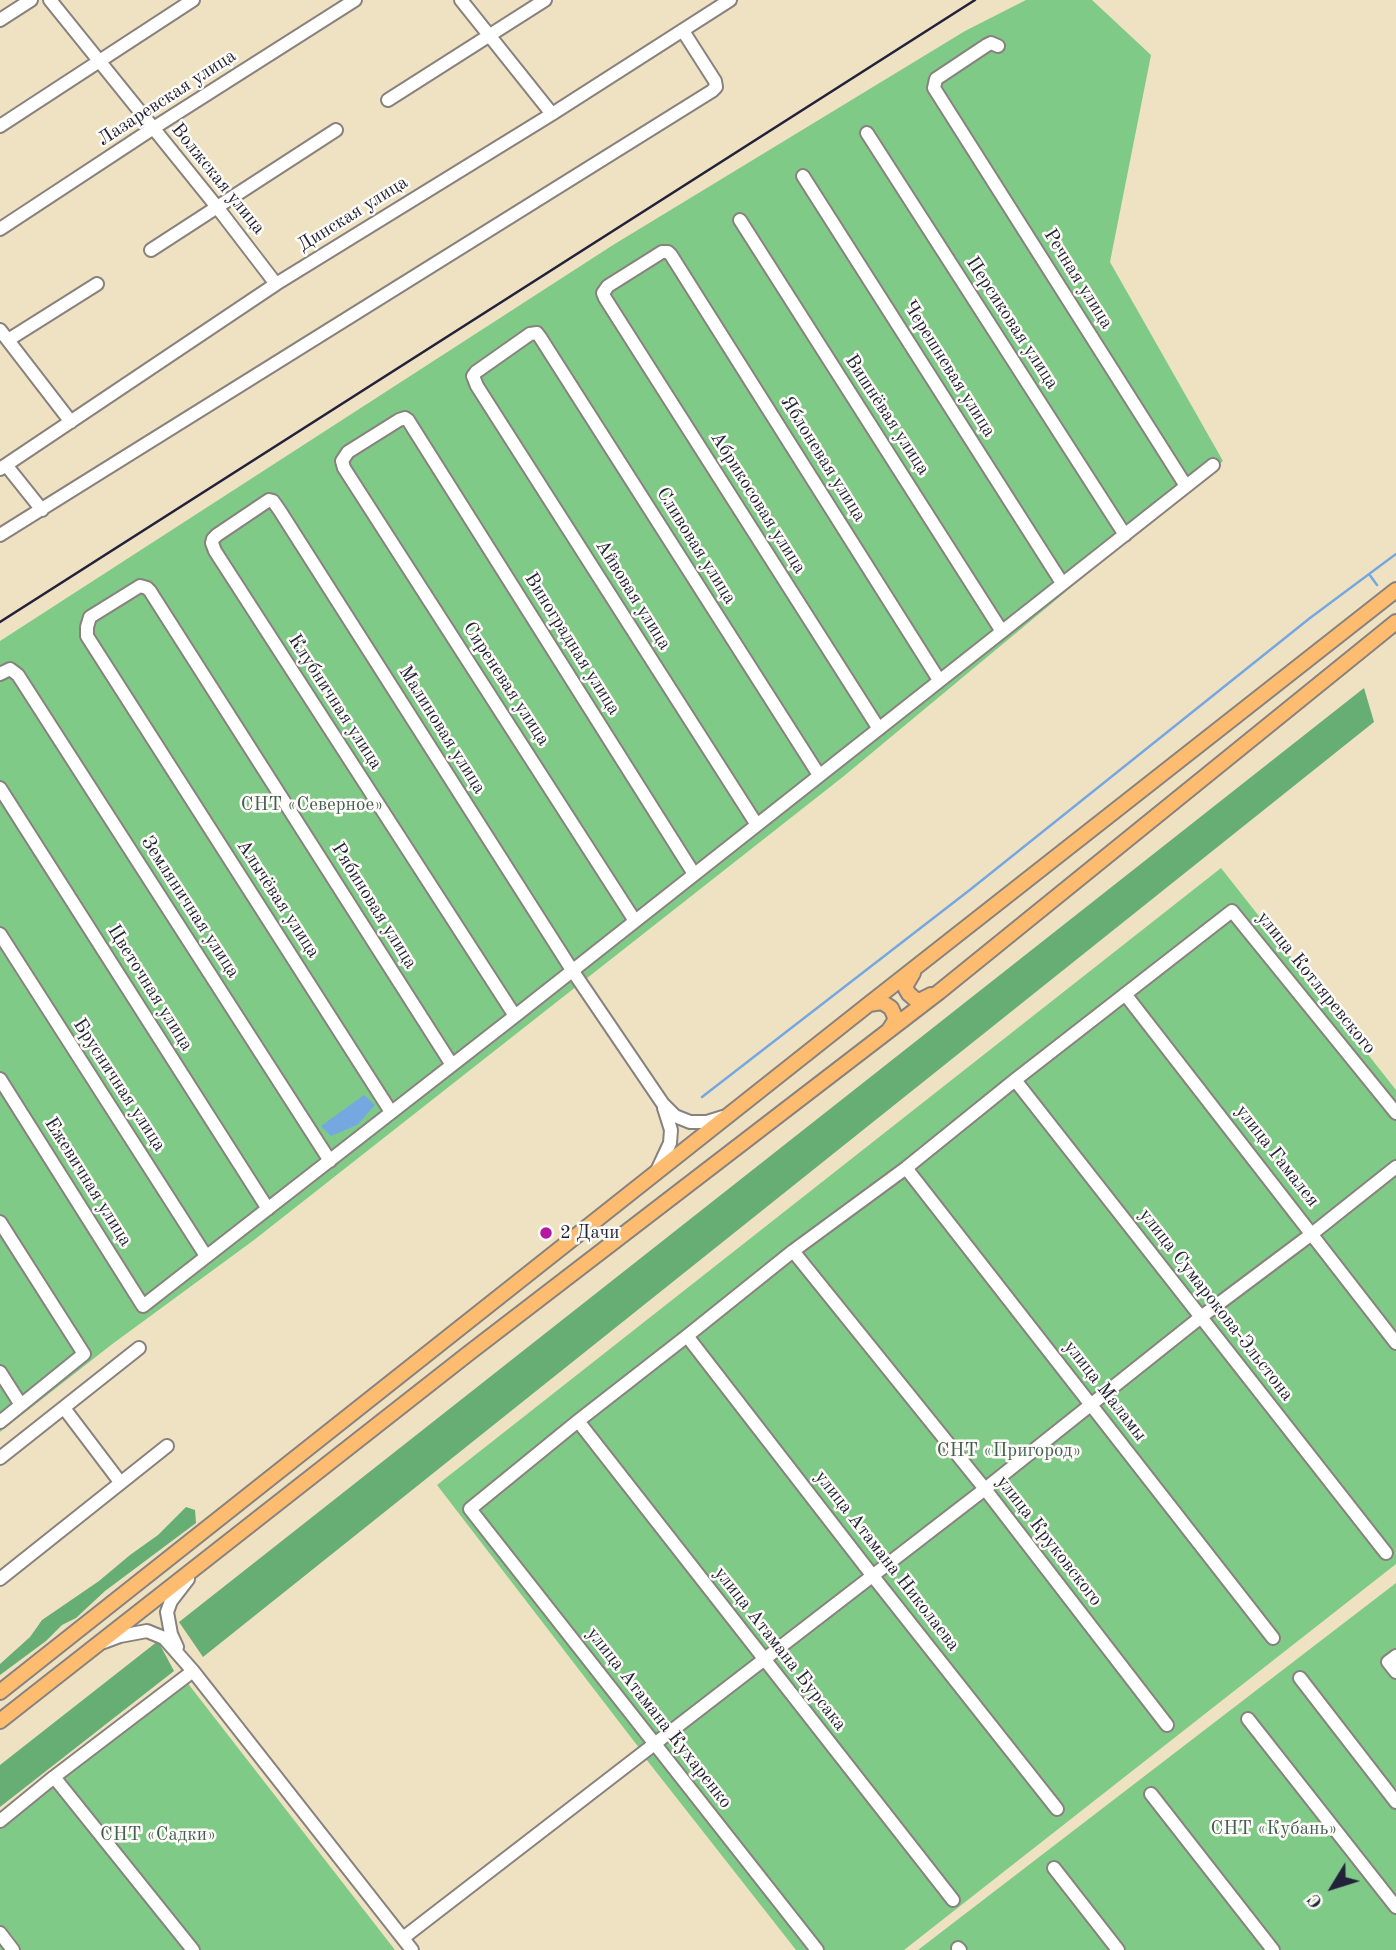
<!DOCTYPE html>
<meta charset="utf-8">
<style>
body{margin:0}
#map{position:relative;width:1396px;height:1950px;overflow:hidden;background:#efe2c2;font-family:"Old Standard TT",serif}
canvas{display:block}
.north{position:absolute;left:1298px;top:1852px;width:70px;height:70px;-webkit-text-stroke:5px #fdfcf7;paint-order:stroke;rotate:232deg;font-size:19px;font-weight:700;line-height:28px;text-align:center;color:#22223b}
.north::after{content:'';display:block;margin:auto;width:24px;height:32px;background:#22223b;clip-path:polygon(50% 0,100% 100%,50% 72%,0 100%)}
</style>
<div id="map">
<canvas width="1396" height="1950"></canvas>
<div class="north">С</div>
</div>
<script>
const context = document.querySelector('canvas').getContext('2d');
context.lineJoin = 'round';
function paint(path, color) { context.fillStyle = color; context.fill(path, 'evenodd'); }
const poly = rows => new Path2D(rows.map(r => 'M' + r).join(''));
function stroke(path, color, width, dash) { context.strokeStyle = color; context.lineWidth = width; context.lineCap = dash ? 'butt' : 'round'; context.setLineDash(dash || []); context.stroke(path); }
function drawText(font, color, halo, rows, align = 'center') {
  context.font = font + ' "Old Standard TT",serif'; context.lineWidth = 5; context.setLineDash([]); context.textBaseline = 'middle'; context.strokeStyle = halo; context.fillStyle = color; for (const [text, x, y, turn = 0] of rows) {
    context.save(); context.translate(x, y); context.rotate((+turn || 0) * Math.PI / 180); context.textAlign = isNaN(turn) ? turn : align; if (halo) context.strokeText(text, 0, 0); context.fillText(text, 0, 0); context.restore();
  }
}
paint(poly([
 [1026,0,1092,0,1151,55,1110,262,1223,461,844,776,254,1240,111,1345,0,1432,0,641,613,245,965,31],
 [1221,868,1396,1090,1396,1564,904,1950,796,1950,646,1759,643,1753,437,1485],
 [1396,1583,1396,1950,918,1950],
 [179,1672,395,1950,0,1950,0,1813]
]), '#7fca87');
paint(poly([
 [1364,688,1374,722,203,1657,179,1622],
 [186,1507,195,1510,196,1523,105,1591,76,1618,62,1625,46,1641,0,1675,0,1664,30,1637,42,1620,99,1581,130,1555,158,1535],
 [158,1641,174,1671,0,1807,0,1765]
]), '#67ae74');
paint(poly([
 [364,1095,375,1105,357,1125,331,1136,321,1126]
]), '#75a8e1');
stroke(poly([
 [1369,574,1377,585],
 [702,1097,971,889,1310,618,1396,554]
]), '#75a8e1', 2.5);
const minor = poly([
 [50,0,217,207,276,284],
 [461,0,552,114],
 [0,20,31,0],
 [998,46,991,43,987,45,936,79,934,88,1186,486],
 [388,100,545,0],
 [0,126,193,0],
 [867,133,1125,535],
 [803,176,1062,583],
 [740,220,1001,630],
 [0,229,152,129,355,0],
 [151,250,336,130],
 [0,330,71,422],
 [8,340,97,284],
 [6,465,42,510],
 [0,469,276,284,552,114,730,0],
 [0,535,712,91,716,87,715,81,683,31],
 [0,674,10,669,18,675,330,1161],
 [879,729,605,298,603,293,608,286,662,252,668,252,671,255,939,680],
 [0,788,268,1209],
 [757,825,477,386,473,376,476,372,530,334,537,333,540,337,819,775],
 [635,921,344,468,342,461,348,452,399,420,405,418,408,420,694,874],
 [0,934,206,1256],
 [1125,994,1396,1343],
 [515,1016,215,551,212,543,213,539,217,535,269,500,273,501,280,511,572,970,663,1104,675,1116,690,1122,707,1122,723,1117],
 [0,1079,143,1306,515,1016,1213,465],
 [1015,1080,1386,1553],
 [391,1112,87,636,87,627,90,617,140,586,147,588,150,591,452,1065],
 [906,1168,1273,1638],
 [656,1173,670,1143,671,1130,664,1108],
 [0,1222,84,1354,0,1422],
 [793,1251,985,1489,1167,1725],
 [687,1336,872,1575,1057,1809],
 [0,1372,21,1405],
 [64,1408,120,1482],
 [578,1421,953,1900],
 [0,1458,139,1348],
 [0,1579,167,1446],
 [104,1642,120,1636,147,1631,164,1638,193,1671,412,1950],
 [177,1647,171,1634,167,1612,171,1601,188,1579],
 [1396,1656,1388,1662,1396,1672],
 [1300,1678,1396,1802],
 [1248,1719,1396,1907],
 [54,1777,193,1950],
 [1151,1794,1273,1950],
 [0,1821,54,1777,193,1671],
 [1054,1868,1118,1950],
 [0,1933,13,1950],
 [403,1938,985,1489,1201,1317,1313,1233,1396,1167],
 [958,1948,960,1950],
 [817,1950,470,1509,578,1421,687,1336,793,1251,906,1168,1015,1080,1232,911,1396,1113]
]);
const major = poly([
 [913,973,906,985,906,989,909,994,916,1000,921,1000,931,995],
 [869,1004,882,1002,891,1008,896,1019,889,1030],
 [0,1692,869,1004,1396,590],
 [0,1721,469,1353,939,992,1396,622]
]);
stroke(minor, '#88827e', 16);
stroke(major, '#88827e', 18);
stroke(minor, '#fff', 12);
stroke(major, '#fdbc70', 14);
stroke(poly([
 [0,622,975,0]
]), '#22223b', 2.5);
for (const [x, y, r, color] of [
 [546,1233,7,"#b5179e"]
]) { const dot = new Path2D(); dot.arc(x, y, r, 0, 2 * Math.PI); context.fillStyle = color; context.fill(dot); stroke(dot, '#fdfcf7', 2.5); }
drawText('19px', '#22223b', '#fdfcf7', [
 ["Лазаревская улица",167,98,-33],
 ["Волжская улица",218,179,51],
 ["Динская улица",353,214,-32],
 ["Речная улица",1078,279,58],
 ["Персиковая улица",1012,323,57],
 ["Черешневая улица",949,369,58],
 ["Вишнёвая улица",887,415,57],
 ["Яблоневая улица",823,459,58],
 ["Абрикосовая улица",758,503,58],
 ["Сливовая улица",696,546,58],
 ["Айвовая улица",633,595,58],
 ["Виноградная улица",572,644,58],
 ["Сиреневая улица",506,684,57],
 ["Клубничная улица",335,702,57],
 ["Малиновая улица",442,730,58],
 ["Алычёвая улица",278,899,57],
 ["Рябиновая улица",374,906,58],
 ["Земляничная улица",190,907,57],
 ["улица Котляревского",1316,983,51],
 ["Цветочная улица",150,988,58],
 ["Брусничная улица",119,1085,57],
 ["улица Гамалея",1277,1156,52],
 ["Ежевичная улица",88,1182,58],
 ["улица Сумарокова-Эльстона",1216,1305,52],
 ["улица Маламы",1105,1391,52],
 ["улица Круковского",1049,1541,52],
 ["улица Атамана Николаева",887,1561,52],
 ["улица Атамана Бурсака",780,1649,52],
 ["улица Атамана Кухаренко",659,1718,52]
]);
drawText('19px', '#435d56', '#fdfcf7', [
 ["СНТ «Северное»",312,805],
 ["СНТ «Пригород»",1009,1451],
 ["СНТ «Кубань»",1274,1829],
 ["СНТ «Садки»",158,1835]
]);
drawText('19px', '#22223b', '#fdfcf7', [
 ["2 Дачи",560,1233]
], 'left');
</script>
